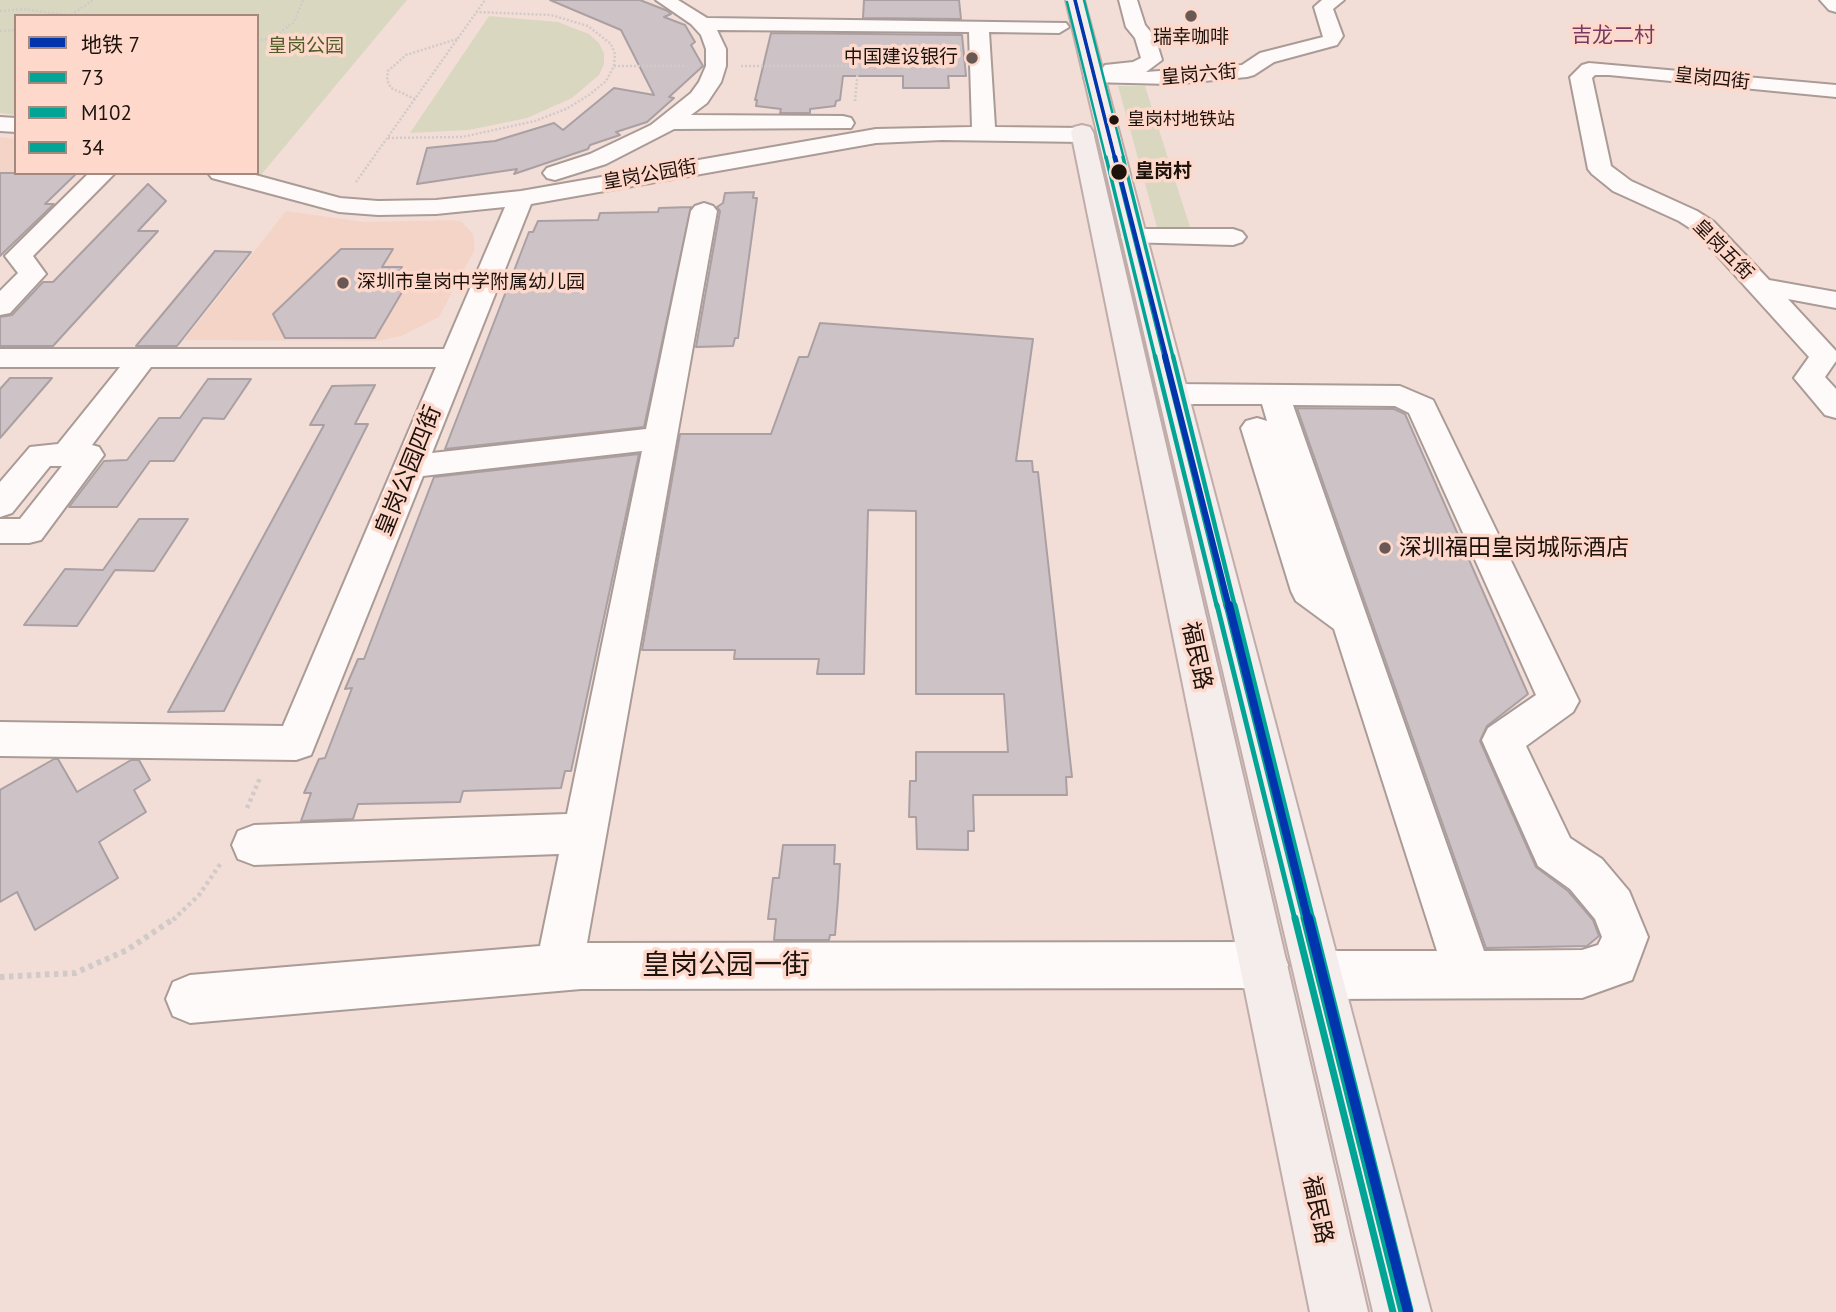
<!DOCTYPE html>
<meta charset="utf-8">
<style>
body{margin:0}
#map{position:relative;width:1836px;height:1312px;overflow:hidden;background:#f2ded7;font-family:"PT Sans","Noto Sans SC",sans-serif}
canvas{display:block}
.legend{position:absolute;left:14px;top:14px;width:245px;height:161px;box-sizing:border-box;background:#fed9cb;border:2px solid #a4897f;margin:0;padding:9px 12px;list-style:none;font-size:21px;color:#1e120d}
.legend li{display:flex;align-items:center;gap:14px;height:35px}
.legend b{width:35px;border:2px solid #a4897f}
</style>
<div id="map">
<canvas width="1836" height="1312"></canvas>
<ul class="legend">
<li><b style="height:9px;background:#0035ad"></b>地铁 7</li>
<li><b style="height:9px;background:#02a595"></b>73</li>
<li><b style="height:9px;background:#02a595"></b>M102</li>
<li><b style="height:9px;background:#02a595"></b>34</li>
</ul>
</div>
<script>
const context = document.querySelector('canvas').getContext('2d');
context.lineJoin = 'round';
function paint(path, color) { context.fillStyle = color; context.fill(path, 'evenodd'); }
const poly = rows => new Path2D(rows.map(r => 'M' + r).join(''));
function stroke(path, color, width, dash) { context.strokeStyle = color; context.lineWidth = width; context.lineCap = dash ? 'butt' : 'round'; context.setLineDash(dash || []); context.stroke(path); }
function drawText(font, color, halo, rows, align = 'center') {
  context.font = font + ' "PT Sans","Noto Sans SC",sans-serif'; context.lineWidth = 7; context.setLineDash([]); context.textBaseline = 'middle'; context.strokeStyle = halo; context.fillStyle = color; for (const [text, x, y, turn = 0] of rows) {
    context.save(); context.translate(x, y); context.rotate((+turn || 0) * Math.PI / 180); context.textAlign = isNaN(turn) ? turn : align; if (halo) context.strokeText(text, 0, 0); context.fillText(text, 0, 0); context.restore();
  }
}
paint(poly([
 [0,137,16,139,16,173,0,195],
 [286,211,364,222,453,220,462,222,473,234,475,249,439,317,401,336,377,341,184,340]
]), '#f5d4c8');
paint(poly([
 [0,0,407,0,261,175,254,173,257,173,257,16,16,16,16,115,0,113],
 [489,16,558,22,589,34,599,43,604,53,604,64,599,75,572,98,527,118,469,130,410,133],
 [1118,86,1145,86,1190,227,1157,227]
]), '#dad7c1');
const building = poly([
 [550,0,640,0,668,11,671,14,664,17,685,25,695,42,691,45,703,66,669,97,674,98,647,122,616,132,620,135,590,145,588,149,514,174,517,169,417,184,427,148,495,141,554,123,563,130,614,88,654,95,621,30,550,0],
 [864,0,959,0,961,19,863,18,864,0],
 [771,33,962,35,966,76,948,76,949,88,903,88,903,76,843,76,840,100,836,101,835,106,810,109,810,113,780,113,781,109,756,106,757,100,755,100,771,33],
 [0,173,77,173,45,204,54,204,0,256,0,173],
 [148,184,166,201,138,231,158,231,53,346,0,346,0,317,12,315,43,282,53,282,148,184],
 [754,192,753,198,757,198,738,338,735,338,733,346,696,347,720,211,717,207,723,203,725,193,754,192],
 [691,207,644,427,445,449,529,232,533,232,538,221,598,220,600,213,658,212,659,208,691,207],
 [341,249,393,249,382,267,402,267,390,287,405,287,375,338,285,338,273,314,341,249],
 [215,251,251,252,177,346,136,346,215,251],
 [820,323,1033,339,1016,461,1032,461,1033,472,1038,472,1072,777,1066,777,1067,795,973,795,974,831,968,831,968,850,917,849,916,817,909,817,910,781,916,781,916,752,1008,752,1004,694,916,694,916,511,868,510,864,674,817,674,819,659,734,659,735,650,642,650,680,434,771,434,799,357,808,357,820,323],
 [10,378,52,378,0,438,0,389,10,378],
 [208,379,251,379,224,419,203,418,174,461,150,461,117,507,69,507,104,461,127,460,159,418,180,418,208,379],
 [375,385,355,424,368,424,224,711,168,712,324,425,310,425,332,386,375,385],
 [1297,408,1394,409,1405,414,1528,694,1487,726,1480,741,1536,867,1568,891,1593,920,1599,936,1587,946,1486,948,1297,408],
 [639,454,571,771,565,771,561,788,463,791,460,802,358,804,353,819,301,821,311,793,304,793,319,759,325,758,352,688,345,689,358,659,364,659,434,477,639,454],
 [139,519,188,519,154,571,115,570,77,626,24,625,65,569,103,570,139,519],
 [54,759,58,759,77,792,131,760,139,760,150,780,134,790,146,812,99,842,118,878,35,930,17,892,0,902,0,790,54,759],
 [783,845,835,845,834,864,840,864,838,899,835,935,830,935,829,940,774,940,776,919,768,919,773,878,779,878,783,845]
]);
paint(building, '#cdc3c6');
stroke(building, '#aaa0a3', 2);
const minor = poly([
 [656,0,678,0,707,18,1066,23,1069,27,1059,33,989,32,995,127,1083,128,1091,130,1094,135,1091,140,1083,142,942,140,876,143,531,204,432,453,646,429,691,211,695,206,704,203,713,206,717,211,587,943,1264,942,1281,948,1288,965,1281,982,1264,988,581,989,190,1023,173,1016,166,999,173,982,190,975,540,946,559,854,254,865,238,859,232,845,238,831,254,825,567,814,642,451,423,476,311,755,296,760,0,756,0,722,283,726,436,367,151,367,92,445,99,447,104,455,41,540,29,543,0,543,0,519,20,519,62,466,50,466,12,513,0,517,0,482,30,447,58,444,120,367,0,367,0,349,444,349,505,207,436,214,378,215,339,212,212,178,208,173,248,173,340,198,378,201,436,200,521,191,876,129,972,127,969,32,717,30,726,49,726,66,721,82,707,103,691,115,843,116,851,118,854,123,851,128,674,129,606,164,555,180,547,178,543,173,547,168,590,154,651,125,691,93,699,82,706,66,706,49,701,35,691,24,656,0],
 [1119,0,1137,0,1145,25,1155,37,1162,60,1146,72,1242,65,1260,53,1323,37,1314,7,1322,0,1344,0,1333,9,1343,36,1337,45,1274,62,1254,75,1247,77,1171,84,1088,82,1084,78,1088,74,1103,72,1102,69,1105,65,1133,62,1141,58,1135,38,1126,27,1119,0],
 [1820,0,1836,0,1836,12,1829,10,1820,0],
 [1589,63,1836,85,1836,97,1609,75,1595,75,1592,78,1611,166,1631,181,1697,211,1714,222,1769,280,1836,292,1836,308,1788,299,1836,351,1836,361,1825,377,1836,389,1836,418,1825,415,1794,378,1809,357,1696,232,1679,221,1613,191,1592,174,1588,169,1570,77,1582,65,1589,63],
 [0,117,16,118,16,132,0,131,0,117],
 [89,173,115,173,33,256,46,274,10,313,0,315,0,291,18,273,5,256,89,173],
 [1134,229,1233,229,1242,232,1246,237,1242,242,1233,245,1125,242,1121,237,1125,232,1134,229],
 [1174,384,1400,386,1433,400,1579,701,1573,712,1526,746,1570,838,1602,859,1629,891,1648,937,1632,980,1582,998,1319,999,1302,992,1295,975,1302,958,1319,951,1437,951,1334,629,1296,601,1291,591,1241,428,1246,421,1257,418,1267,421,1262,404,1174,404,1163,401,1159,394,1163,387,1174,384],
 [1293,405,1395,406,1409,413,1536,695,1488,728,1482,740,1538,866,1570,889,1595,919,1602,937,1598,945,1582,950,1484,951,1293,405]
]);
const major = poly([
 [1066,0,1084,0,1431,1312,1373,1312,1066,0],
 [1082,125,1090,127,1093,132,1368,1312,1310,1312,1071,132,1074,127,1082,125]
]);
stroke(minor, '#aa9b96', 4);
stroke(major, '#c0aca9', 4);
stroke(poly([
 [0,11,23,9,72,16],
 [71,15,93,0],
 [0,31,16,30],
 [257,41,274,37,294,22,303,0],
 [614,66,687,66],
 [741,66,859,66],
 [415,99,391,88,387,80,388,71,406,55,457,39],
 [855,101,860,47],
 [388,138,462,137,535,121,566,109,589,95,606,81,614,66,615,54,611,44,588,26,551,15,476,12],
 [356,182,485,0]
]), '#d1cac9', 2.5, [2, 2]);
stroke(poly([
 [247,808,260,778],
 [173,920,199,895,221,863]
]), '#d1cac9', 4.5, [3.5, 3.5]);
stroke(poly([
 [0,977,75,973,127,950,175,918]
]), '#d1cac9', 6, [4.5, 4.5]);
paint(minor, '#fdfaf9');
paint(major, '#f5edec');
stroke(poly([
 [1075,0,1115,159]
]), '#02a595', 2.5);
stroke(poly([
 [1114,157,1164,357]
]), '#02a595', 3.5);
stroke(poly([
 [1164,356,1226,607]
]), '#02a595', 4.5);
stroke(poly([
 [1226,605,1304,920]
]), '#02a595', 5);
stroke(poly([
 [1304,918,1402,1312]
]), '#02a595', 7);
stroke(poly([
 [1067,2,1106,159]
]), '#02a595', 2.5);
stroke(poly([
 [1106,157,1155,357]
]), '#02a595', 3.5);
stroke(poly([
 [1155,356,1217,607]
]), '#02a595', 4.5);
stroke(poly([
 [1217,605,1295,920]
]), '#02a595', 5);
stroke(poly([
 [1295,918,1393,1312]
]), '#02a595', 7);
stroke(poly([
 [1084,0,1124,159]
]), '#02a595', 2.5);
stroke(poly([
 [1123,157,1173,357]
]), '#02a595', 3.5);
stroke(poly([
 [1173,356,1235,607]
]), '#02a595', 4.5);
stroke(poly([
 [1235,605,1313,920]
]), '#02a595', 5);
stroke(poly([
 [1312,918,1410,1310]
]), '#02a595', 7);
stroke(poly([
 [1075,0,1115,159]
]), '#0035ad', 3.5);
stroke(poly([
 [1115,157,1166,357]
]), '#0035ad', 4.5);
stroke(poly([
 [1165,356,1229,607]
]), '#0035ad', 6);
stroke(poly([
 [1229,605,1308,920]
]), '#0035ad', 8);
stroke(poly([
 [1308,918,1408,1312]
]), '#0035ad', 10);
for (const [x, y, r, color] of [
 [1191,16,7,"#685954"],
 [972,58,7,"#685954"],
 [1114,120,6,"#1e120d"],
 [1119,172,9,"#1e120d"],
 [343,283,7,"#685954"],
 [1385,548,7,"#685954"]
]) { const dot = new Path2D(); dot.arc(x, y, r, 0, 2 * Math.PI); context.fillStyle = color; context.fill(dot); stroke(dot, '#fed9cb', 2.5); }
drawText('18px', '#1e120d', '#fed9cb', [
 ["皇岗村地铁站",1127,120]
], 'left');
drawText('19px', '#1e120d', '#fed9cb', [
 ["瑞幸咖啡",1191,38],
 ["中国建设银行",958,58,"right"],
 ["深圳市皇岗中学附属幼儿园",357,283,"left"]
]);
drawText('19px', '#4f5e26', '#fed9cb', [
 ["皇岗公园",306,47]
]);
drawText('19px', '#1e120d', '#fed9cb', [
 ["皇岗六街",1199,75,-5],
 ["皇岗四街",1712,79,6],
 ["皇岗公园街",650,175,-10],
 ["皇岗五街",1723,250,45]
]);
drawText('bold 19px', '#1e120d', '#fed9cb', [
 ["皇岗村",1135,172]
], 'left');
drawText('21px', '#783a60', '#fed9cb', [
 ["吉龙二村",1613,36]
]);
drawText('23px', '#1e120d', '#fed9cb', [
 ["皇岗公园四街",409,471,-68],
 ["福民路",1196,656,78],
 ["福民路",1317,1210,78]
]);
drawText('23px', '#1e120d', '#fed9cb', [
 ["深圳福田皇岗城际酒店",1399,548]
], 'left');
drawText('28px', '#1e120d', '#fed9cb', [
 ["皇岗公园一街",726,966]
]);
</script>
